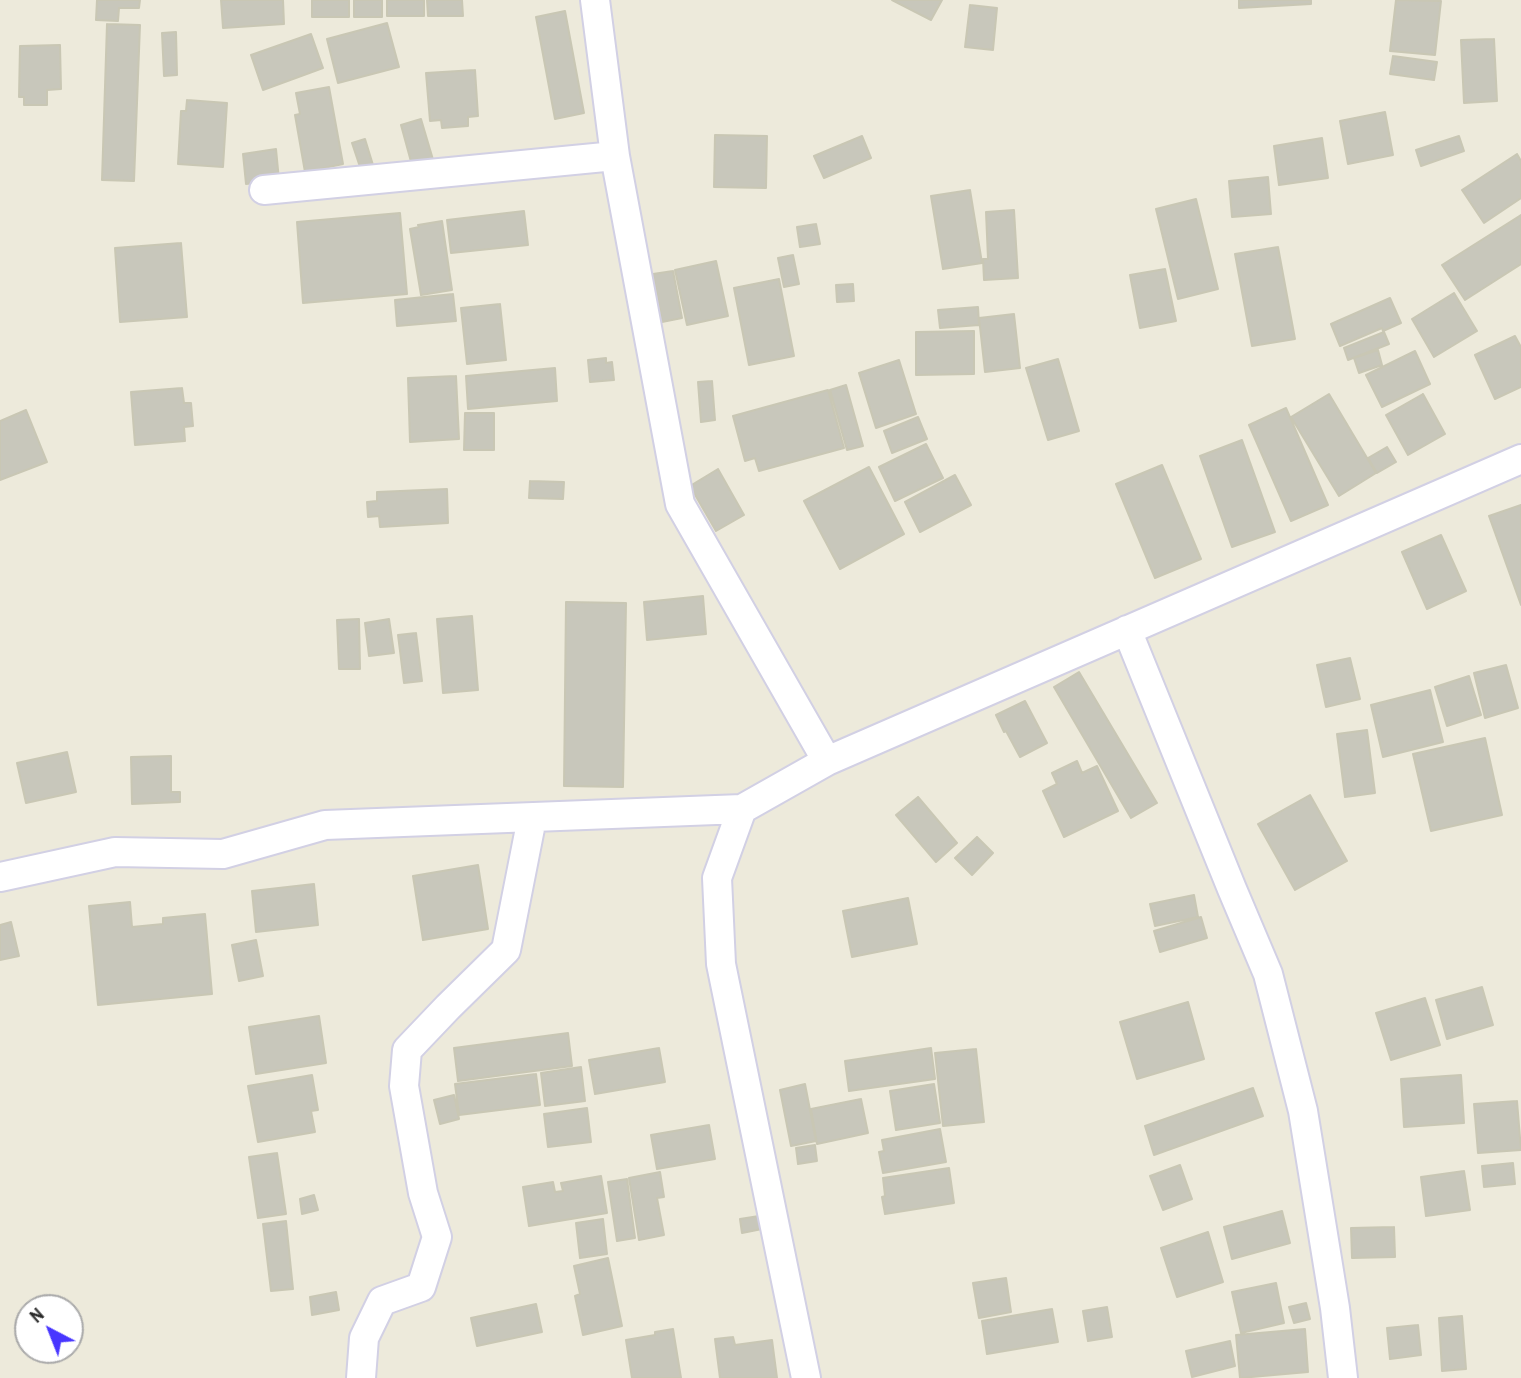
<!DOCTYPE html>
<style>
body{margin:0}
#map{position:relative;width:1521px;height:1378px;overflow:hidden;background:#edeadb;font-family:"Archivo Narrow",sans-serif}
canvas{display:block}
.north{position:absolute;left:14px;top:1294px;width:70px;height:70px;box-sizing:border-box;background:#fff;border:2px solid #aaa;border-radius:50%;rotate:318deg;font-size:19px;font-weight:700;line-height:28px;text-align:center;color:#2a2a2a}
.north::after{content:'';display:block;margin:auto;width:24px;height:32px;background:#4836ff;clip-path:polygon(50% 0,100% 100%,50% 72%,0 100%)}
</style>
<div id="map">
<canvas width="1521" height="1378"></canvas>
<div class="north">N</div>
</div>
<script>
const context = document.querySelector('canvas').getContext('2d');
context.lineJoin = 'round';
function paint(path, color) { context.fillStyle = color; context.fill(path, 'evenodd'); }
const poly = rows => new Path2D(rows.map(r => 'M' + r).join(''));
function stroke(path, color, width, dash) { context.strokeStyle = color; context.lineWidth = width; context.lineCap = dash ? 'butt' : 'round'; context.setLineDash(dash || []); context.stroke(path); }
const building = poly([
 [97,0,140,0,139,8,119,8,118,21,96,20,97,0],
 [221,0,283,0,284,24,223,28,221,0],
 [312,0,349,0,349,17,312,17,312,0],
 [354,0,382,0,382,17,354,17,354,0],
 [387,0,424,0,424,16,387,16,387,0],
 [427,0,462,0,463,16,428,16,427,0],
 [892,0,942,0,931,20,892,0],
 [1239,0,1311,0,1311,4,1239,8,1239,0],
 [1396,0,1441,1,1435,55,1390,51,1396,0],
 [970,5,997,8,993,50,965,47,970,5],
 [565,11,584,113,555,119,536,17,565,11],
 [387,23,399,67,338,83,327,39,387,23],
 [107,24,140,25,134,181,102,180,107,24],
 [176,32,177,75,164,76,162,33,176,32],
 [311,34,323,68,263,90,251,55,311,34],
 [1494,39,1497,101,1464,103,1461,40,1494,39],
 [60,45,61,89,47,90,47,105,24,105,24,97,19,97,20,46,60,45],
 [1393,56,1437,62,1434,80,1390,74,1393,56],
 [475,70,478,116,468,117,468,126,442,128,441,120,430,121,426,73,475,70],
 [329,87,343,164,305,172,295,115,300,114,296,93,329,87],
 [187,100,227,103,223,167,178,164,181,111,186,111,187,100],
 [1385,112,1393,155,1348,164,1340,121,1385,112],
 [421,119,434,163,413,169,401,125,421,119],
 [715,135,767,136,766,188,714,187,715,135],
 [862,136,871,158,824,178,814,156,862,136],
 [1459,136,1464,151,1421,166,1416,150,1459,136],
 [1322,138,1328,178,1279,185,1274,146,1322,138],
 [365,139,373,165,361,170,352,143,365,139],
 [276,149,279,180,246,184,243,154,276,149],
 [1517,154,1521,161,1521,198,1484,223,1462,190,1517,154],
 [1268,177,1271,214,1232,217,1229,181,1268,177],
 [970,190,982,263,943,269,931,196,970,190],
 [1196,199,1218,289,1178,299,1156,209,1196,199],
 [1014,210,1018,278,984,280,983,259,988,259,986,212,1014,210],
 [524,211,528,245,451,253,447,220,524,211],
 [400,213,407,294,303,303,297,222,400,213],
 [1521,215,1521,264,1465,300,1442,265,1521,215],
 [442,221,452,290,421,295,410,229,419,227,418,225,442,221],
 [816,224,820,244,800,247,797,227,816,224],
 [181,243,187,317,120,322,115,248,181,243],
 [1278,247,1295,339,1252,346,1235,254,1278,247],
 [793,255,799,284,784,287,778,258,793,255],
 [716,261,728,316,687,325,675,270,716,261],
 [1165,269,1176,321,1140,328,1130,275,1165,269],
 [673,271,682,318,662,322,653,274,673,271],
 [779,279,794,356,749,365,734,288,779,279],
 [853,284,854,301,837,302,836,285,853,284],
 [1454,293,1477,331,1434,357,1412,319,1454,293],
 [453,294,456,321,397,326,395,300,453,294],
 [1390,298,1401,323,1383,331,1382,328,1340,346,1331,324,1390,298],
 [500,304,506,360,467,364,461,308,500,304],
 [978,307,979,325,940,328,938,310,978,307],
 [1014,314,1020,368,985,372,979,318,1014,314],
 [974,331,974,374,916,375,916,332,974,331],
 [1384,332,1389,344,1348,360,1344,348,1384,332],
 [1515,336,1521,347,1521,387,1495,399,1475,355,1515,336],
 [1378,350,1382,365,1359,373,1354,358,1378,350],
 [1415,351,1430,384,1382,407,1366,375,1415,351],
 [606,358,606,363,612,362,614,380,590,382,588,360,606,358],
 [1058,359,1079,431,1048,440,1026,368,1058,359],
 [899,360,916,414,876,428,859,373,899,360],
 [555,368,557,401,468,409,466,376,555,368],
 [456,376,459,439,410,442,408,378,456,376],
 [712,381,715,420,701,422,698,382,712,381],
 [846,385,863,446,847,450,830,390,846,385],
 [182,388,184,403,191,403,193,426,184,427,185,441,135,445,131,392,182,388],
 [828,390,844,448,759,471,755,458,745,461,733,416,828,390],
 [1329,394,1376,473,1339,496,1291,417,1329,394],
 [1423,394,1445,434,1408,455,1386,415,1423,394],
 [1286,408,1328,505,1291,521,1249,425,1286,408],
 [26,410,47,462,0,480,0,421,26,410],
 [465,413,494,413,494,450,464,450,465,413],
 [918,417,927,439,892,453,884,431,918,417],
 [1242,440,1275,532,1232,547,1200,456,1242,440],
 [926,444,943,478,895,501,879,467,926,444],
 [1387,447,1396,462,1377,473,1368,458,1387,447],
 [1162,465,1201,559,1155,578,1116,484,1162,465],
 [869,467,904,534,840,569,804,501,869,467],
 [718,469,744,515,716,531,690,486,718,469],
 [955,475,971,505,920,532,905,502,955,475],
 [530,481,564,482,563,499,529,498,530,481],
 [447,489,448,523,380,527,379,516,368,517,367,502,377,501,377,492,447,489],
 [1521,505,1521,605,1489,516,1521,505],
 [1441,535,1466,591,1427,609,1402,552,1441,535],
 [703,596,706,634,647,640,644,602,703,596],
 [566,602,626,603,623,787,564,786,566,602],
 [472,616,478,690,443,693,437,619,472,616],
 [359,619,360,669,339,669,337,620,359,619],
 [389,619,394,653,369,656,365,623,389,619],
 [416,633,422,681,404,683,398,635,416,633],
 [1350,658,1360,699,1326,707,1317,665,1350,658],
 [1506,665,1518,708,1485,718,1474,673,1506,665],
 [1079,672,1157,803,1131,818,1054,687,1079,672],
 [1469,676,1481,715,1447,726,1435,687,1469,676],
 [1430,690,1443,742,1383,757,1371,705,1430,690],
 [1025,701,1047,743,1020,757,1006,731,1004,732,996,715,1025,701],
 [1367,730,1375,793,1345,797,1337,734,1367,730],
 [1485,738,1502,815,1431,831,1413,754,1485,738],
 [67,752,76,792,26,803,17,763,67,752],
 [171,756,171,792,180,792,180,802,132,804,131,757,171,756],
 [1077,761,1082,773,1097,766,1118,811,1064,837,1043,791,1057,784,1052,773,1077,761],
 [1310,795,1347,861,1295,890,1258,824,1310,795],
 [918,797,957,843,936,862,896,815,918,797],
 [977,837,993,853,972,875,955,858,977,837],
 [478,865,488,929,423,940,413,876,478,865],
 [314,884,318,925,256,932,252,891,314,884],
 [1194,895,1198,917,1155,926,1150,904,1194,895],
 [908,898,917,944,852,957,843,911,908,898],
 [130,902,132,927,163,924,163,918,205,914,212,994,98,1005,89,906,130,902],
 [1201,917,1207,938,1160,952,1154,931,1201,917],
 [11,922,19,956,0,960,0,925,11,922],
 [256,940,263,976,239,981,232,945,256,940],
 [1482,987,1493,1025,1447,1039,1436,1000,1482,987],
 [1425,998,1440,1045,1391,1060,1376,1013,1425,998],
 [1188,1002,1204,1059,1137,1079,1120,1022,1188,1002],
 [319,1016,326,1063,256,1074,249,1027,319,1016],
 [568,1033,572,1066,458,1081,454,1048,568,1033],
 [659,1048,665,1082,595,1094,589,1060,659,1048],
 [931,1048,935,1079,849,1091,845,1061,931,1048],
 [976,1049,984,1122,943,1126,935,1053,976,1049],
 [581,1067,585,1101,545,1106,541,1073,581,1067],
 [536,1074,540,1105,459,1115,455,1084,536,1074],
 [312,1075,318,1110,311,1111,315,1132,258,1142,248,1086,312,1075],
 [1461,1075,1464,1123,1404,1127,1401,1079,1461,1075],
 [805,1084,816,1141,791,1146,780,1090,805,1084],
 [934,1084,940,1123,896,1130,890,1091,934,1084],
 [1253,1088,1263,1116,1154,1155,1145,1126,1253,1088],
 [454,1095,459,1119,440,1124,434,1100,454,1095],
 [861,1099,868,1133,817,1144,811,1109,861,1099],
 [1517,1101,1521,1150,1478,1153,1474,1104,1517,1101],
 [587,1108,591,1142,548,1147,544,1114,587,1108],
 [709,1125,715,1159,657,1169,651,1135,709,1125],
 [940,1129,946,1162,883,1173,879,1152,884,1151,882,1140,940,1129],
 [815,1145,817,1161,798,1164,796,1148,815,1145],
 [277,1153,286,1214,258,1218,249,1157,277,1153],
 [1513,1163,1515,1184,1484,1187,1482,1166,1513,1163],
 [1180,1165,1192,1199,1163,1210,1150,1176,1180,1165],
 [949,1168,954,1203,885,1214,882,1197,885,1196,883,1178,949,1168],
 [1464,1171,1470,1210,1426,1216,1421,1177,1464,1171],
 [660,1172,664,1197,657,1198,664,1235,639,1240,629,1178,660,1172],
 [601,1176,607,1213,529,1226,523,1187,553,1182,555,1192,563,1191,561,1183,601,1176],
 [627,1179,635,1238,617,1241,608,1182,627,1179],
 [314,1195,318,1210,302,1214,300,1199,314,1195],
 [1282,1211,1290,1243,1232,1259,1224,1227,1282,1211],
 [759,1216,762,1229,742,1233,740,1219,759,1216],
 [603,1219,607,1254,580,1258,576,1223,603,1219],
 [286,1221,293,1289,271,1291,263,1224,286,1221],
 [1394,1227,1395,1257,1352,1258,1351,1228,1394,1227],
 [1208,1232,1223,1282,1177,1297,1161,1248,1208,1232],
 [608,1258,622,1326,583,1335,575,1296,580,1294,574,1266,608,1258],
 [1006,1278,1011,1312,979,1318,973,1283,1006,1278],
 [1276,1283,1284,1323,1241,1333,1232,1292,1276,1283],
 [336,1292,339,1310,312,1315,310,1297,336,1292],
 [1306,1303,1310,1319,1294,1323,1289,1307,1306,1303],
 [536,1304,542,1332,477,1346,471,1318,536,1304],
 [1107,1307,1112,1337,1088,1341,1083,1311,1107,1307],
 [1052,1309,1058,1342,987,1354,982,1321,1052,1309],
 [1462,1316,1466,1369,1442,1371,1439,1318,1462,1316],
 [1418,1325,1421,1355,1390,1359,1387,1328,1418,1325],
 [673,1329,681,1378,632,1378,626,1340,655,1335,655,1332,673,1329],
 [1305,1329,1308,1372,1240,1378,1236,1335,1305,1329],
 [733,1337,735,1345,772,1340,777,1378,720,1378,715,1339,733,1337],
 [1230,1341,1235,1366,1192,1377,1186,1351,1230,1341]
]);
paint(building, '#c8c7bb');
stroke(building, '#c9c7b4', 2);
const minor = poly([
 [595,0,615,156,680,504,827,761],
 [264,190,615,156],
 [1127,630,1232,889,1268,974,1303,1111,1335,1308,1343,1378],
 [742,809,717,878,721,964,806,1378],
 [0,877,115,852,223,854,325,825,742,809,827,761,1521,459],
 [361,1378,364,1338,382,1301,421,1287,437,1237,423,1193,404,1086,407,1050,448,1007,506,950,532,818]
]);
stroke(minor, '#d2d0e4', 32);
stroke(minor, '#fff', 28);
</script>
